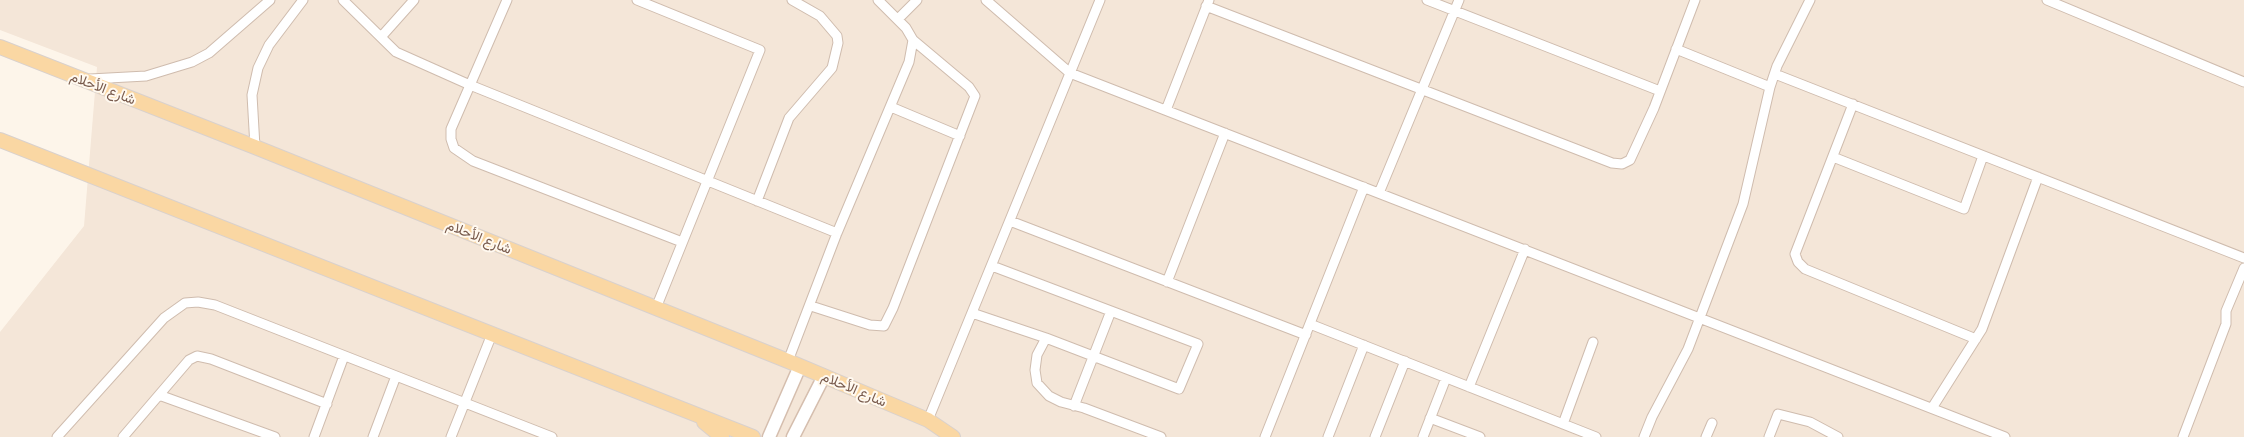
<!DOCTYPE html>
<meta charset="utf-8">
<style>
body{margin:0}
canvas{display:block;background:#fdf5ea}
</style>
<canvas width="2244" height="437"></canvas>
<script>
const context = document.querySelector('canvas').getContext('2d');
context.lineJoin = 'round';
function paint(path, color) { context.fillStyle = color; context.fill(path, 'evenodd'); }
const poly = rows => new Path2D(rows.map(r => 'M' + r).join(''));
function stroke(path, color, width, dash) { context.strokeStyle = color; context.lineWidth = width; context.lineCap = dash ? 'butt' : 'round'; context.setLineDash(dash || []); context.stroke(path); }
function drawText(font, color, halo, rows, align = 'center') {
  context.font = font + ' Ubuntu,Vazirmatn,sans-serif'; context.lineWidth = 4; context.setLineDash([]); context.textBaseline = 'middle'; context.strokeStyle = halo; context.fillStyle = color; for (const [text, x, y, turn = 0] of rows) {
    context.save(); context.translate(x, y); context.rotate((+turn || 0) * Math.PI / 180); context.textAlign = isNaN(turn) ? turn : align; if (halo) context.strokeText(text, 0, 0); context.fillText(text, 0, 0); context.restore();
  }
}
paint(poly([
 [0,0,2244,0,2244,437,0,437,0,332,84,226,97,67,0,30]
]), '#f4e6d8');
const minor = poly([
 [343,0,396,52,470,85,837,233],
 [507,0,451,129,451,139,454,148,473,161,682,242],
 [637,0,760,50,656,308],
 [986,0,1070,73,2005,437],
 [1427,0,1660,91],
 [2047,0,2244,82],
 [1206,6,1612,163,1622,164,1630,160,1654,108,1695,0],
 [898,19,917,0],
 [381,37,414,0],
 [1676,49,1770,87],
 [1775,74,2244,258],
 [90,79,146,76,192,62,209,53,270,0],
 [1853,104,1795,254,1798,262,1805,269,1976,339],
 [891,107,960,136],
 [1166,110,1209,0],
 [255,147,252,95,258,68,269,45,303,0],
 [1833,157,1964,209,1983,156],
 [1379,193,1459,0],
 [757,201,789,118,832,68,838,43,837,36,820,16,792,0],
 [1010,221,1306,335],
 [1167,282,1225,133],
 [811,306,870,325,884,326,893,308,975,96,969,87,913,40],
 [972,313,1046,338,1179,389,1198,344,992,266],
 [1310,324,1596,437],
 [1046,338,1037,355,1035,370,1037,383,1049,396,1061,402,1084,408,1161,437],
 [788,361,837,233,909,62,913,40,906,28,878,0],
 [1469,387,1525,249],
 [159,395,275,437],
 [1074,406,1111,311],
 [1932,408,1982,329,2038,177],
 [1430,418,1480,437],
 [928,420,1100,0],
 [1563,424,1593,342],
 [57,437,164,318,185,303,198,302,215,305,552,437],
 [123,437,189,360,197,356,211,359,327,404],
 [314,437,344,356],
 [373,437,396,376],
 [451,437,492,334],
 [1265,437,1364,187],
 [1328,437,1364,345],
 [1375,437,1405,361],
 [1423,437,1446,378],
 [1644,437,1652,417,1688,349,1743,204,1770,87,1777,66,1810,0],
 [1706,437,1712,423],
 [1769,437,1778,414,1810,422,1838,437],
 [2183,437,2226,324,2226,311,2244,268]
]);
const secondary = poly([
 [769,437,800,366],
 [793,437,824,376]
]);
const primary = poly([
 [0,47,255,147,788,361,928,420,953,437],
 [0,140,753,437],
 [704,422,722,437]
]);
stroke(minor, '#cfbcae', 11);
stroke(secondary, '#d5beae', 15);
stroke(primary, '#d9d1cd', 16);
stroke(minor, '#fff', 9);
stroke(secondary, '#fff', 12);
stroke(primary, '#fad7a3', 14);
drawText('14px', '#785a4c', '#fff9f0', [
 ["شارع الأحلام",103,88,21],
 ["شارع الأحلام",479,237,22],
 ["شارع الأحلام",854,389,23]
]);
</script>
